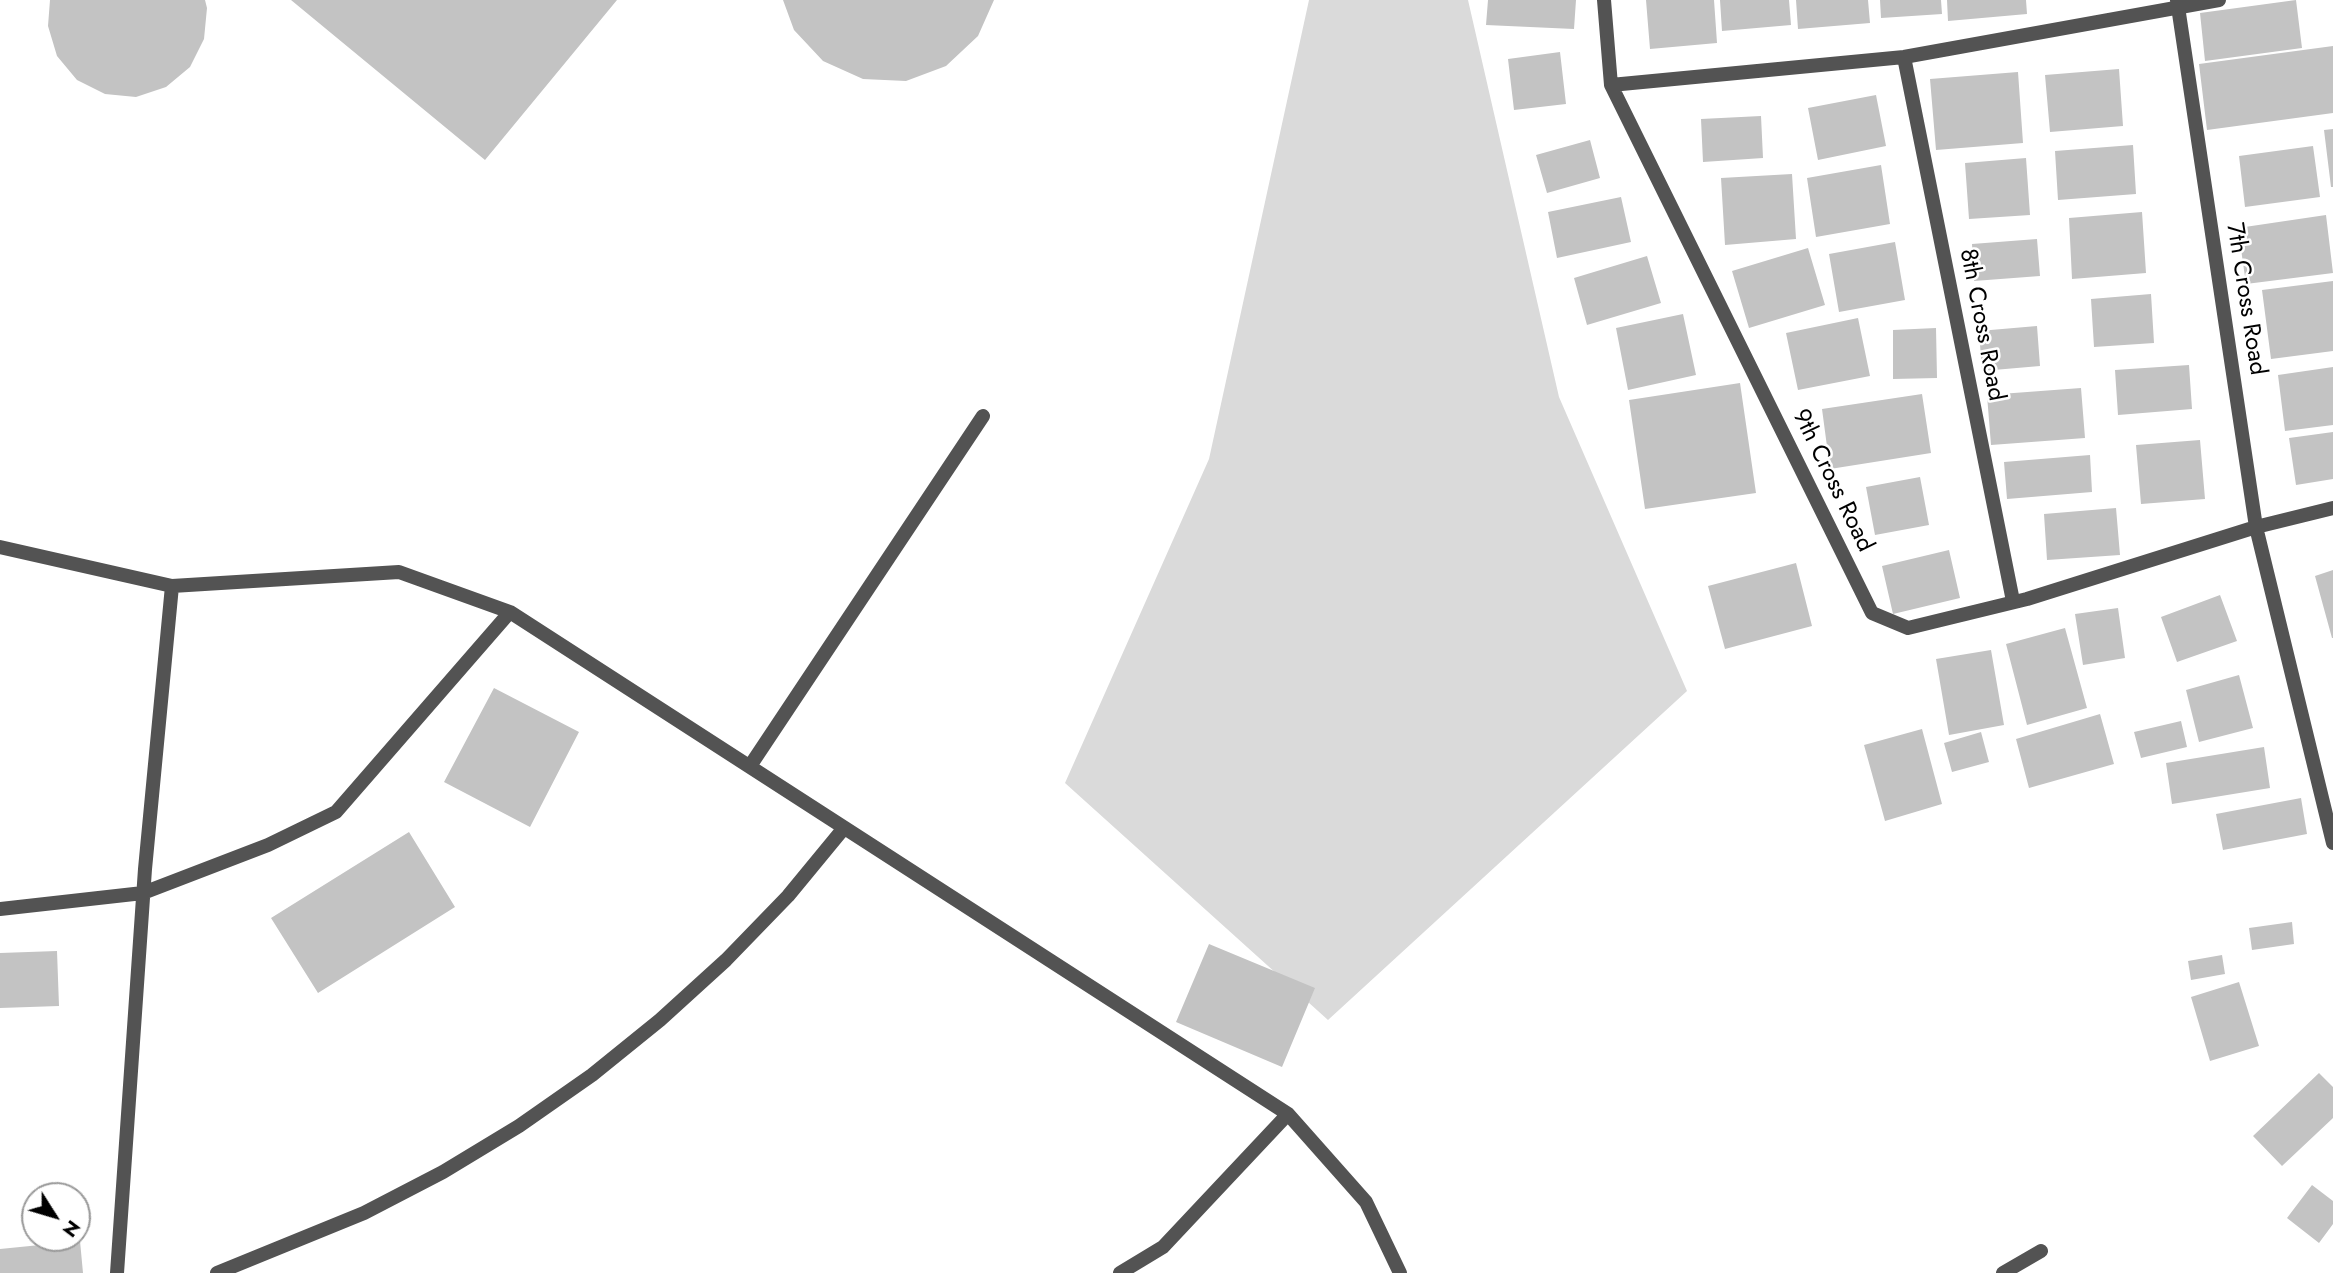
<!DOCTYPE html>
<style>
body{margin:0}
#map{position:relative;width:2333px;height:1273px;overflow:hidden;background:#fff;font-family:Jost,sans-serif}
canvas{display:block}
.north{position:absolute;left:21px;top:1182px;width:70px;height:70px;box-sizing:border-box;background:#fff;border:2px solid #999;border-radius:50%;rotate:127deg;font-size:19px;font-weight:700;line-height:28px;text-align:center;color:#000}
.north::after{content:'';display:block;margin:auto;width:24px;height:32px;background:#000;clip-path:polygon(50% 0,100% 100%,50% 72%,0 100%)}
</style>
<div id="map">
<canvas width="2333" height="1273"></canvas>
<div class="north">N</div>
</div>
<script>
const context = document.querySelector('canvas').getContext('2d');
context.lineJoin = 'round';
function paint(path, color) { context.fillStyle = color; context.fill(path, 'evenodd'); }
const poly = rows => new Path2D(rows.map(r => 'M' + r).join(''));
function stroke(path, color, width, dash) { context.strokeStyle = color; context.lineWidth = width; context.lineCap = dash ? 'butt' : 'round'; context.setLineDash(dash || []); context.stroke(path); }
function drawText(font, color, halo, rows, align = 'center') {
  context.font = font + ' Jost,sans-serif'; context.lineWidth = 5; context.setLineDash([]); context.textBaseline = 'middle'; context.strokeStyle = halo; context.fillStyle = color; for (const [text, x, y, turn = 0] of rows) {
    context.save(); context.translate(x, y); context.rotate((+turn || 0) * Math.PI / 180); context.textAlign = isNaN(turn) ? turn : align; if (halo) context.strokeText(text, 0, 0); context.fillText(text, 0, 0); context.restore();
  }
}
paint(poly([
 [1309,0,1468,0,1559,397,1687,691,1328,1020,1065,783,1209,459]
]), '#dadada');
paint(poly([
 [50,0,205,0,207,8,204,39,190,67,166,87,136,97,105,94,77,80,57,56,48,26],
 [291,0,617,0,485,160],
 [783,0,994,0,978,36,946,66,906,81,863,79,823,61,794,30],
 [1488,0,1576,0,1574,29,1486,25],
 [1646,0,1714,0,1717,43,1650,49],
 [1720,0,1789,0,1791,25,1722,31],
 [1796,0,1868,0,1870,23,1798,29],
 [1880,0,1941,0,1942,14,1881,18],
 [1947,0,2026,0,2027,14,1948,21],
 [2296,0,2302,48,2205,61,2200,13],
 [2333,46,2333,113,2207,130,2199,64],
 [1560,52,1566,104,1514,110,1508,59],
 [2119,69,2123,126,2050,132,2045,75],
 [2018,72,2023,143,1936,150,1930,79],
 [1876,95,1886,146,1818,160,1808,108],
 [1761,116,1763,158,1703,162,1701,119],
 [2333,129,2333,187,2331,187,2324,130],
 [1590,140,1600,178,1547,193,1536,155],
 [2133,145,2136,194,2058,200,2055,151],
 [2313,146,2320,197,2245,207,2239,156],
 [2026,158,2030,215,1969,219,1965,163],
 [1881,165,1890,224,1816,237,1807,178],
 [1792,174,1796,239,1725,245,1721,178],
 [1621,197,1631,242,1557,258,1548,212],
 [2142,212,2146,273,2072,279,2069,218],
 [2326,215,2333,273,2246,284,2238,228],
 [2037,239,2040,276,1974,281,1972,244],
 [1895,242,1905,300,1839,312,1829,254],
 [1808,248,1825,305,1749,328,1732,271],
 [1647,256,1661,303,1587,325,1574,278],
 [2333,281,2333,351,2271,359,2262,290],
 [2151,294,2154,343,2094,347,2091,299],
 [1683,314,1696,375,1628,390,1616,328],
 [1858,318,1870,376,1798,390,1786,333],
 [2037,326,2040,366,1982,371,1979,331],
 [1936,328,1937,378,1893,379,1893,330],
 [2189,365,2192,409,2118,415,2115,370],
 [2333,367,2333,425,2285,431,2278,375],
 [1740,383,1756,493,1645,509,1629,400],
 [2081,388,2085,438,1991,445,1987,395],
 [1922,394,1931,453,1830,469,1822,409],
 [2333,432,2333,479,2296,485,2289,438],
 [2200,440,2205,499,2141,504,2136,445],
 [2090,455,2092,492,2007,499,2004,462],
 [1920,477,1929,525,1875,535,1866,487],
 [2116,508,2120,555,2047,560,2044,514],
 [1949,550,1960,598,1893,614,1882,566],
 [1796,563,1812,626,1725,649,1708,586],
 [2333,570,2333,638,2332,638,2315,576],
 [2220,595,2237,641,2177,662,2161,617],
 [2118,608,2125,658,2083,665,2075,614],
 [2065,628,2087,708,2027,725,2006,644],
 [1991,650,2004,725,1949,735,1936,659],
 [2239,675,2253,728,2199,742,2186,690],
 [494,688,579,732,530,827,444,782],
 [2100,714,2114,764,2029,788,2016,739],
 [2181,721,2187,747,2141,758,2134,732],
 [1922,729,1942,804,1885,821,1864,745],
 [1981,732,1989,762,1952,772,1944,743],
 [2264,747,2270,788,2172,804,2166,763],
 [2301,798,2307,834,2223,850,2216,814],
 [409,832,455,907,318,993,271,918],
 [2292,922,2294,944,2252,950,2249,928],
 [1209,944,1315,988,1282,1067,1176,1022],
 [57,951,59,1006,0,1008,0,953],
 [2222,955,2225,974,2191,980,2188,961],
 [2239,982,2259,1046,2210,1061,2191,997],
 [2319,1073,2333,1087,2333,1118,2282,1166,2253,1136],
 [2312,1185,2333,1201,2333,1224,2319,1243,2287,1218],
 [80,1241,83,1273,0,1273,0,1249]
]), '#c3c3c3');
stroke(poly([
 [0,547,172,586,399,572,510,612,1288,1114,1366,1202,1400,1273],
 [750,766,983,416],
 [0,909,143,893,268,845,336,812,510,612],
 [117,1273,145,869,172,586],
 [217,1273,364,1213,443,1172,519,1126,592,1075,660,1020,726,960,788,896,844,828],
 [1120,1273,1163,1247,1288,1114],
 [2003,1273,2041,1251]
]), '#535353', 14);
stroke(poly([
 [1604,0,1611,85,1872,613,1908,628,2027,599,2256,527,2333,843],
 [2177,0,2256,527,2333,508],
 [1904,57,2013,601],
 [1611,85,1904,57,2219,0]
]), '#535353', 14);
drawText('24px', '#000', '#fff', [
 ["7th Cross Road",2245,299,81],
 ["8th Cross Road",1981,325,79],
 ["9th Cross Road",1832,481,64]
]);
</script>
